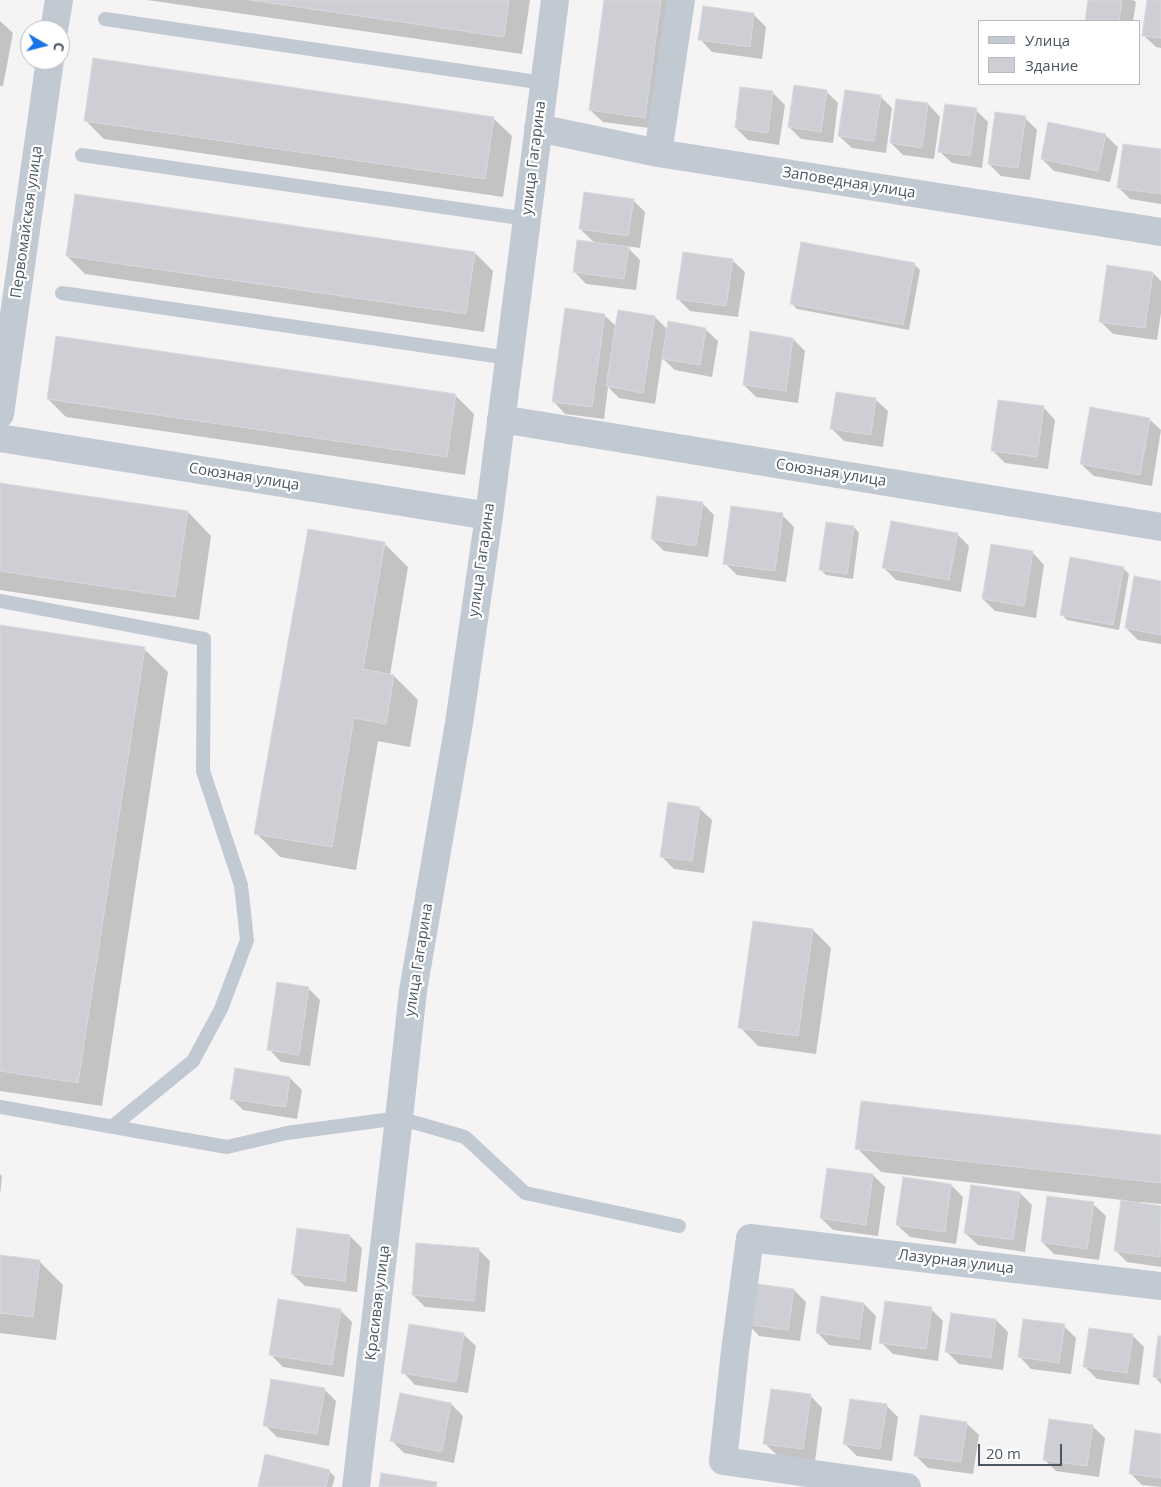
<!DOCTYPE html>
<meta charset="utf-8">
<style>
body{margin:0}
#map{position:relative;width:1161px;height:1487px;overflow:hidden;background:#f5f3f3;font-family:"Open Sans",sans-serif}
canvas{display:block}
.legend{position:absolute;left:978px;top:20px;width:162px;height:65px;box-sizing:border-box;background:#fff;border:1px solid #b7bbc0;margin:0;padding:6px 9px;list-style:none;font-size:15px;color:#4a5661}
.legend li{display:flex;align-items:center;gap:10px;height:25px}
.legend b{width:25px;border:1px solid #b7bbc0}
.north{position:absolute;left:20px;top:20px;width:50px;height:50px;box-sizing:border-box;background:#fff;border:1px solid #b7bbc0;border-radius:50%;rotate:98deg;font-size:14px;font-weight:700;line-height:20px;text-align:center;color:#4a5661}
.north::after{content:'';display:block;margin:auto;width:18px;height:22px;background:#1a73e8;clip-path:polygon(50% 0,100% 100%,50% 72%,0 100%)}
.scale{position:absolute;left:978px;top:1444px;width:84px;height:22px;box-sizing:border-box;border:2px solid #4a5661;border-top:0;padding-left:6px;font-size:15px;line-height:18px;white-space:nowrap;color:#4a5661;-webkit-text-stroke:4px #fff;paint-order:stroke}
</style>
<div id="map">
<canvas width="1161" height="1487"></canvas>
<ul class="legend">
<li><b style="height:6px;background:#c1cad2"></b>Улица</li>
<li><b style="height:14px;background:#cdcfd5"></b>Здание</li>
</ul>
<div class="north">С</div>
<div class="scale">20 m</div>
</div>
<script>
const context = document.querySelector('canvas').getContext('2d');
context.lineJoin = 'round';
function paint(path, color) { context.fillStyle = color; context.fill(path, 'evenodd'); }
const poly = rows => new Path2D(rows.map(r => 'M' + r).join(''));
function stroke(path, color, width, dash) { context.strokeStyle = color; context.lineWidth = width; context.lineCap = dash ? 'butt' : 'round'; context.setLineDash(dash || []); context.stroke(path); }
function drawText(font, color, halo, rows, align = 'center') {
  context.font = font + ' "Open Sans",sans-serif'; context.lineWidth = 4.5; context.setLineDash([]); context.textBaseline = 'middle'; context.strokeStyle = halo; context.fillStyle = color; for (const [text, x, y, turn = 0] of rows) {
    context.save(); context.translate(x, y); context.rotate((+turn || 0) * Math.PI / 180); context.textAlign = isNaN(turn) ? turn : align; if (halo) context.strokeText(text, 0, 0); context.fillText(text, 0, 0); context.restore();
  }
}
paint(poly([
 [147,0,530,0,522,54],
 [605,0,670,0,657,129,603,122,590,110],
 [1089,0,1133,0,1136,2,1133,21,1086,21],
 [1148,0,1161,0,1161,48,1156,47,1143,35],
 [704,8,754,15,766,27,762,59,712,52,700,39],
 [0,21,13,33,3,86,0,86],
 [826,91,838,103,833,143,801,139,789,127],
 [773,93,785,105,779,145,748,140,736,128],
 [880,96,892,108,886,153,852,148,839,136],
 [928,104,940,117,934,159,903,155,891,143],
 [976,110,988,122,982,168,952,163,939,151],
 [493,118,512,136,503,197,104,139,86,121],
 [1025,118,1037,130,1030,180,1001,176,989,164],
 [1105,135,1118,147,1110,182,1054,171,1042,159],
 [1161,150,1161,204,1130,199,1118,187],
 [633,200,645,212,640,248,626,246,640,260,636,290,586,284,574,271,595,243,580,229],
 [475,253,493,271,484,332,85,274,67,256],
 [732,260,745,272,738,317,690,311,677,298],
 [914,264,920,270,909,330,797,309,791,303],
 [1153,273,1161,281,1161,313,1157,340,1113,334,1100,321],
 [604,315,617,327,655,317,668,330,705,329,718,341,712,377,675,370,662,358,655,404,619,398,608,387,604,419,565,414,553,401],
 [793,339,805,351,798,403,756,397,744,385],
 [456,396,474,414,465,475,66,417,48,399],
 [875,399,888,411,883,447,844,441,832,429],
 [1043,407,1055,420,1048,469,1005,463,993,451],
 [1149,419,1161,430,1152,486,1094,476,1081,464],
 [0,484,188,512,211,536,199,620,0,590],
 [702,503,714,515,708,557,664,551,652,539],
 [782,515,794,527,786,582,737,575,725,563],
 [854,527,859,533,853,579,826,575,820,569],
 [957,534,969,546,961,592,896,580,884,568],
 [384,543,408,567,390,675,394,676,418,700,410,747,378,741,356,870,280,857,256,833],
 [1032,552,1044,565,1036,618,995,611,983,599],
 [1123,568,1129,574,1119,630,1067,620,1061,614],
 [1161,582,1161,644,1138,640,1126,628],
 [0,627,144,649,168,672,102,1106,0,1091],
 [699,808,712,820,704,873,674,869,661,856],
 [755,922,813,930,831,948,816,1054,758,1046,740,1027],
 [308,988,320,1000,310,1066,281,1062,269,1049],
 [290,1078,302,1090,297,1119,243,1110,231,1098],
 [1161,1136,1161,1204,1140,1202,1140,1204,1161,1207,1161,1267,1127,1262,1115,1250,1122,1200,881,1172,857,1148],
 [0,1174,2,1176,0,1195],
 [873,1175,885,1187,878,1236,833,1230,821,1218],
 [951,1185,963,1197,956,1244,910,1237,897,1225],
 [1020,1193,1032,1205,1025,1252,978,1245,965,1233],
 [1093,1204,1106,1216,1099,1260,1054,1254,1042,1242],
 [350,1236,362,1248,357,1292,305,1286,292,1274],
 [478,1249,490,1261,485,1312,425,1307,413,1295],
 [0,1257,39,1261,63,1285,56,1340,0,1333],
 [794,1290,806,1302,800,1341,759,1336,747,1323],
 [864,1304,876,1316,871,1350,829,1345,817,1332],
 [931,1309,943,1321,938,1361,893,1354,881,1342],
 [340,1310,352,1322,344,1377,283,1367,271,1355],
 [996,1320,1008,1332,1003,1370,959,1364,947,1352],
 [1064,1326,1076,1338,1071,1374,1031,1369,1019,1356],
 [463,1334,476,1346,468,1393,415,1385,403,1372],
 [1132,1335,1144,1347,1139,1385,1097,1379,1085,1367],
 [1161,1338,1161,1384,1154,1376],
 [324,1389,336,1401,329,1446,277,1437,265,1425],
 [810,1395,822,1408,815,1461,777,1455,764,1443],
 [451,1404,463,1416,454,1463,404,1453,392,1441],
 [886,1405,898,1417,892,1461,857,1456,845,1444],
 [966,1423,979,1435,973,1474,928,1468,915,1455],
 [1092,1426,1105,1438,1099,1477,1056,1471,1044,1459],
 [1161,1435,1161,1487,1142,1485,1130,1473],
 [329,1471,335,1477,332,1487,259,1487]
]), '#0003');
const building = poly([
 [250,0,509,0,504,37,250,0],
 [604,0,661,0,645,118,589,110,604,0],
 [1088,0,1122,0,1119,21,1085,21,1088,0],
 [1147,0,1161,0,1161,38,1142,36,1147,0],
 [703,6,754,13,750,47,698,40,703,6],
 [93,58,494,117,485,179,84,121,93,58],
 [794,85,827,90,821,132,788,127,794,85],
 [740,87,773,91,768,133,735,128,740,87],
 [845,90,881,95,874,141,838,136,845,90],
 [896,99,928,103,922,148,890,143,896,99],
 [945,104,977,108,970,156,938,152,945,104],
 [995,112,1026,116,1018,168,988,164,995,112],
 [1048,122,1106,134,1098,171,1041,159,1048,122],
 [1123,144,1161,149,1161,194,1117,188,1123,144],
 [584,192,634,199,628,236,579,229,584,192],
 [75,194,475,252,466,314,66,256,75,194],
 [577,240,629,247,624,279,573,272,577,240],
 [801,242,915,263,903,325,790,304,801,242],
 [683,252,733,259,726,306,676,299,683,252],
 [1107,265,1153,272,1145,328,1099,322,1107,265],
 [565,308,605,314,592,407,552,402,565,308],
 [618,310,655,316,643,393,606,386,618,310],
 [668,321,706,328,700,365,662,359,668,321],
 [750,331,793,338,786,391,743,385,750,331],
 [56,336,456,394,447,457,47,399,56,336],
 [836,392,876,398,871,435,830,429,836,392],
 [998,400,1044,406,1037,457,991,451,998,400],
 [1090,407,1150,418,1140,475,1080,464,1090,407],
 [0,483,188,511,175,597,0,571,0,483],
 [657,496,703,502,696,546,651,539,657,496],
 [731,506,783,513,775,571,723,564,731,506],
 [891,521,958,533,949,580,882,568,891,521],
 [826,522,854,526,847,574,819,570,826,522],
 [308,529,385,542,363,669,394,675,386,724,354,718,332,847,254,834,308,529],
 [991,544,1033,551,1024,606,982,599,991,544],
 [1070,557,1124,567,1113,625,1060,615,1070,557],
 [1134,576,1161,581,1161,635,1125,628,1134,576],
 [0,625,145,647,78,1083,0,1071,0,625],
 [668,802,700,807,692,861,660,857,668,802],
 [753,921,813,929,798,1036,738,1028,753,921],
 [277,982,309,987,299,1055,267,1050,277,982],
 [235,1068,290,1077,286,1107,230,1099,235,1068],
 [861,1101,1161,1135,1161,1183,855,1149,861,1101],
 [827,1168,873,1174,866,1225,820,1218,827,1168],
 [903,1177,951,1184,945,1232,896,1225,903,1177],
 [971,1185,1020,1192,1013,1240,964,1233,971,1185],
 [1047,1196,1094,1202,1087,1249,1041,1242,1047,1196],
 [1121,1200,1161,1206,1160,1257,1114,1251,1121,1200],
 [297,1228,350,1235,345,1281,291,1274,297,1228],
 [416,1243,479,1248,474,1301,412,1295,416,1243],
 [0,1255,40,1260,33,1317,0,1313,0,1255],
 [751,1283,794,1289,788,1330,745,1324,751,1283],
 [821,1296,864,1303,859,1339,816,1333,821,1296],
 [278,1299,341,1309,332,1365,269,1355,278,1299],
 [885,1301,932,1307,926,1349,879,1343,885,1301],
 [951,1313,996,1319,991,1358,945,1352,951,1313],
 [1023,1319,1065,1324,1059,1363,1018,1357,1023,1319],
 [409,1324,464,1333,456,1382,401,1373,409,1324],
 [1089,1328,1133,1334,1127,1373,1083,1367,1089,1328],
 [1158,1336,1161,1336,1161,1378,1153,1377,1158,1336],
 [271,1379,325,1388,317,1434,263,1426,271,1379],
 [771,1389,811,1394,803,1449,763,1444,771,1389],
 [400,1393,451,1403,442,1452,390,1441,400,1393],
 [850,1399,887,1404,880,1449,843,1444,850,1399],
 [920,1415,967,1422,961,1462,914,1456,920,1415],
 [1049,1419,1093,1425,1087,1466,1043,1460,1049,1419],
 [1135,1430,1161,1434,1161,1478,1129,1474,1135,1430],
 [265,1454,330,1470,326,1487,258,1487,265,1454],
 [381,1473,437,1482,436,1487,379,1487,381,1473]
]);
paint(building, '#cdcfd5');
stroke(building, '#d7d9de', 1);
stroke(poly([
 [105,19,544,83],
 [82,155,527,219],
 [62,293,509,358],
 [0,601,204,639,203,771,241,885,247,940,221,1009,193,1061,112,1127],
 [0,1107,227,1147,287,1133,399,1118,465,1137,525,1193,679,1226]
]), '#c1cad2', 14);
stroke(poly([
 [54,30,59,0],
 [538,128,658,153,1161,232],
 [658,153,681,0],
 [0,414,50,60],
 [501,419,1161,527],
 [0,438,489,516],
 [356,1487,399,1118,413,991,459,723,489,516,555,0],
 [907,1487,723,1461,735,1351,750,1238,1161,1286]
]), '#c1cad2', 28);
drawText('15px', '#4a5661', '#fff', [
 ["улица Гагарина",534,158,-83],
 ["Заповедная улица",849,183,9],
 ["Первомайская улица",27,222,-82],
 ["Союзная улица",831,473,9],
 ["Союзная улица",244,477,9],
 ["улица Гагарина",482,560,-82],
 ["улица Гагарина",419,960,-81],
 ["Лазурная улица",956,1262,7],
 ["Красивая улица",378,1303,-83]
]);
</script>
